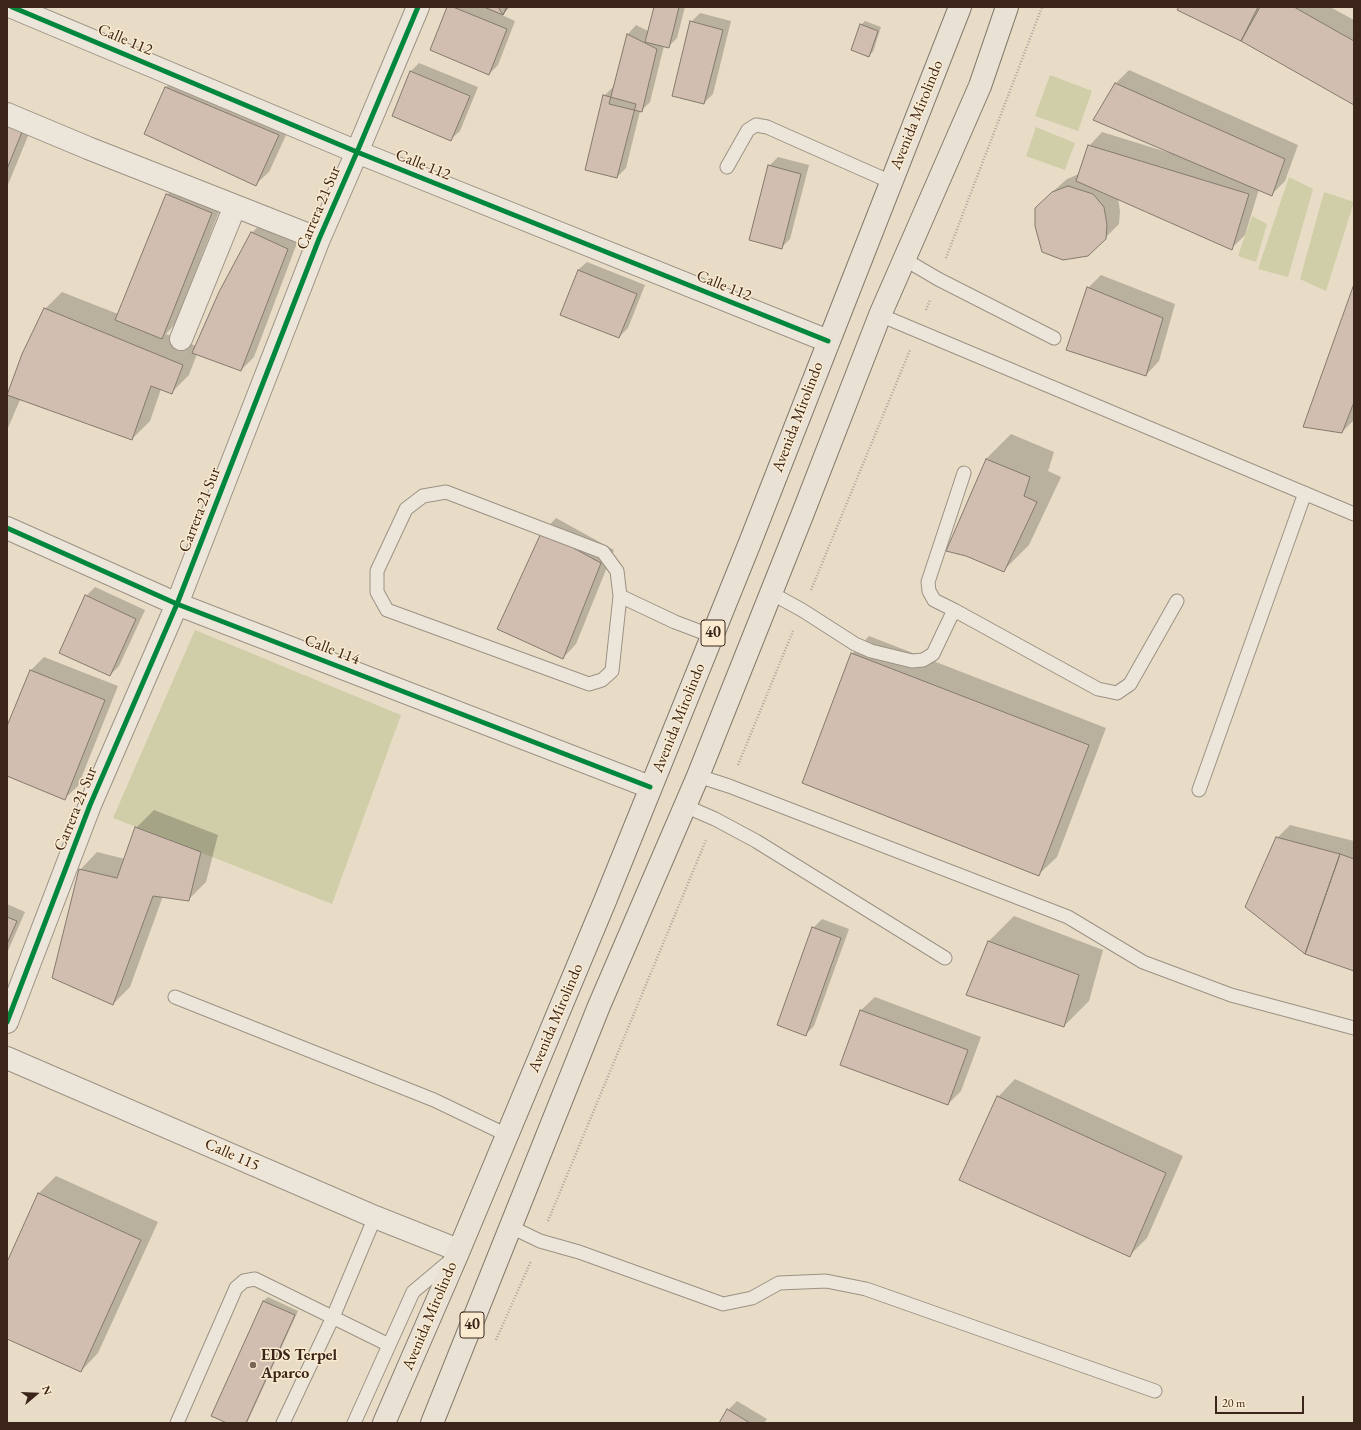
<!DOCTYPE html>
<style>
body{margin:0}
#map{position:relative;width:1361px;height:1430px;overflow:hidden;background:#e8dcc6;font-family:"EB Garamond",serif}
canvas{display:block}
.frame{position:absolute;inset:0;border:8px solid #3b251a;pointer-events:none}
.north{position:absolute;left:16px;top:1374px;width:40px;height:40px;-webkit-text-stroke:3px #faebd0;paint-order:stroke;rotate:71deg;font-size:11px;font-weight:700;line-height:16px;text-align:center;color:#3b251a}
.north::after{content:'';display:block;margin:auto;width:14px;height:18px;background:#3b251a;clip-path:polygon(50% 0,100% 100%,50% 72%,0 100%)}
.scale{position:absolute;left:1215px;top:1396px;width:89px;height:18px;box-sizing:border-box;border:2px solid #3b251a;border-top:0;padding-left:5px;font-size:12px;line-height:14px;white-space:nowrap;color:#3b251a;-webkit-text-stroke:3px #faebd0;paint-order:stroke}
</style>
<div id="map">
<canvas width="1361" height="1430"></canvas>
<div class="frame"></div>
<div class="north">N</div>
<div class="scale">20 m</div>
</div>
<script>
const context = document.querySelector('canvas').getContext('2d');
context.lineJoin = 'round';
function paint(path, color) { context.fillStyle = color; context.fill(path, 'evenodd'); }
const poly = rows => new Path2D(rows.map(r => 'M' + r).join(''));
function stroke(path, color, width, dash) { context.strokeStyle = color; context.lineWidth = width; context.lineCap = dash ? 'butt' : 'round'; context.setLineDash(dash || []); context.stroke(path); }
function drawText(font, color, halo, rows, align = 'center') {
  context.font = font + ' "EB Garamond",serif'; context.lineWidth = 3; context.setLineDash([]); context.textBaseline = 'middle'; context.strokeStyle = halo; context.fillStyle = color; for (const [text, x, y, turn = 0] of rows) {
    context.save(); context.translate(x, y); context.rotate((+turn || 0) * Math.PI / 180); context.textAlign = isNaN(turn) ? turn : align; if (halo) context.strokeText(text, 0, 0); context.fillText(text, 0, 0); context.restore();
  }
}
paint(poly([
 [1050,75,1092,91,1078,131,1035,116],
 [1036,127,1075,143,1065,170,1026,156],
 [1289,177,1313,189,1288,277,1258,269],
 [1324,192,1354,202,1326,291,1300,279],
 [1252,216,1267,224,1256,262,1238,256],
 [195,630,401,715,332,904,113,818]
]), '#cfcea8');
paint(poly([
 [448,7,510,7,502,15,515,21,498,65,489,74],
 [655,7,685,7,677,38,668,47,664,46,650,102,641,111,640,111,626,168,617,177,604,96,613,87,615,87,628,34,636,25,648,31],
 [1180,7,1330,7,1354,20,1354,104],
 [700,13,731,21,713,94,704,103,691,22],
 [865,21,881,27,873,52,868,56,861,25],
 [419,63,478,87,460,131,451,139,411,71],
 [1129,70,1298,145,1285,181,1272,194,1259,189,1245,235,1232,248,1118,198,1120,211,1119,224,1088,255,1049,195,1067,179,1079,174,1089,146,1102,132,1170,153,1170,152,1095,120,1116,83],
 [179,74,292,122,269,172,255,185,166,87],
 [7,105,35,119,7,187],
 [778,157,809,165,790,239,782,247,769,166],
 [181,182,224,199,175,324,166,334,196,346,252,233,265,219,300,235,254,357,241,370,197,354,189,375,171,393,161,389,150,421,132,439,16,397,15,398,20,400,7,430,7,395,8,395,45,309,62,292,118,314,167,195],
 [587,262,645,285,628,328,619,337,578,270],
 [1101,275,1175,304,1159,361,1146,375,1088,288],
 [1354,287,1354,420,1342,432],
 [1011,434,1054,452,1048,471,1061,477,1029,545,1004,570,966,555,947,550,986,459],
 [556,518,614,550,576,644,563,658,543,532],
 [95,587,145,610,119,666,110,675,86,596],
 [869,636,1106,728,1057,857,1039,874,852,654],
 [44,657,118,686,78,786,64,799,7,775,7,729,31,670],
 [154,810,218,835,206,882,188,900,163,896,130,987,113,1004,80,870,97,852,125,859,136,828],
 [1290,825,1354,841,1354,970,1277,838],
 [7,904,25,912,7,953],
 [1014,916,1103,950,1089,1001,1064,1026,967,995,989,941],
 [822,919,849,929,814,1026,805,1035,813,928],
 [875,997,981,1037,961,1091,948,1104,842,1064,861,1010],
 [1015,1079,1183,1156,1147,1238,1129,1256,998,1097],
 [56,1176,158,1222,98,1353,81,1371,7,1337,7,1264,39,1193],
 [268,1297,298,1311,247,1423,229,1423,263,1301],
 [737,1401,767,1419,764,1423,720,1423,728,1410]
]), '#0003');
const building = poly([
 [447,7,453,7,507,29,489,75,430,50,447,7],
 [484,7,507,7,503,15,484,7],
 [498,7,507,7,503,15,498,7],
 [654,7,679,7,669,48,645,42,654,7],
 [1179,7,1258,7,1241,41,1177,10,1179,7],
 [1260,7,1294,7,1354,41,1354,105,1241,41,1260,7],
 [690,21,723,30,704,104,672,96,690,21],
 [860,24,878,31,869,57,851,50,860,24],
 [627,34,657,49,642,112,609,104,627,34],
 [410,71,470,96,451,141,392,116,410,71],
 [1115,83,1285,159,1272,196,1093,120,1115,83],
 [165,87,279,135,256,186,144,134,165,87],
 [603,95,636,104,617,178,585,170,603,95],
 [7,125,22,132,7,169,7,125],
 [1088,145,1249,194,1232,250,1076,181,1088,145],
 [768,165,801,174,782,249,749,240,768,165],
 [1068,186,1093,194,1104,207,1107,225,1106,239,1088,256,1063,260,1042,252,1035,226,1035,208,1052,192,1068,186],
 [166,194,212,213,162,339,115,320,166,194],
 [251,232,288,249,241,371,192,353,219,292,251,232],
 [578,270,637,294,619,338,560,315,578,270],
 [1354,284,1354,402,1342,433,1303,427,1354,284],
 [1087,287,1163,318,1146,376,1066,350,1087,287],
 [44,308,183,365,172,394,151,386,132,440,7,395,22,354,44,308],
 [986,459,1030,477,1024,496,1037,502,1004,572,966,556,946,551,986,459],
 [542,531,601,563,563,659,497,629,542,531],
 [85,595,136,619,110,676,59,653,85,595],
 [851,653,1089,745,1039,876,802,783,851,653],
 [30,670,105,700,65,800,7,776,7,726,30,670],
 [135,827,201,852,189,901,153,896,113,1005,52,978,79,869,117,878,135,827],
 [1276,837,1340,854,1305,954,1245,907,1276,837],
 [1340,854,1354,859,1354,971,1305,954,1340,854],
 [7,917,17,921,7,944,7,917],
 [812,927,841,938,806,1036,777,1025,812,927],
 [988,941,1079,975,1064,1027,966,995,988,941],
 [860,1010,968,1050,948,1105,840,1065,860,1010],
 [997,1096,1166,1173,1130,1257,959,1180,997,1096],
 [38,1193,141,1240,81,1372,7,1339,7,1262,38,1193],
 [263,1301,295,1315,246,1423,227,1423,211,1416,263,1301],
 [727,1409,750,1423,719,1423,727,1409]
]);
paint(building, '#d1beb1');
stroke(building, '#837a6d', 1);
const service = poly([
 [727,167,748,130,756,125,767,127,891,182],
 [904,259,938,279,1054,338],
 [880,315,1354,514],
 [771,593,802,610,855,644,871,651,912,661,923,660,933,654,954,610,934,600,929,591,928,582,964,473],
 [620,596,612,671,602,680,589,684,387,610,377,592,377,571,406,509,423,496,446,492,603,552,617,571,620,596,675,622,712,636],
 [954,610,1098,689,1117,693,1130,684,1177,601],
 [698,776,729,786,1068,917,1143,962,1231,995,1354,1028],
 [1199,790,1305,493],
 [685,806,715,819,756,841,945,958],
 [175,997,434,1100,507,1135],
 [511,1227,540,1241,579,1252,723,1304,752,1298,779,1283,826,1281,866,1289,1155,1391],
 [177,1423,236,1288,244,1281,255,1279,389,1345],
 [283,1423,333,1317,375,1217],
 [354,1423,413,1292,451,1260]
]);
const minor = poly([
 [12,7,357,152,828,341],
 [7,114,88,148,319,239],
 [181,339,235,206],
 [7,528,177,604,650,787],
 [7,1022,90,805,177,604,319,239,357,152,418,7],
 [7,1058,375,1217,458,1250]
]);
const primary = poly([
 [384,1423,457,1255,605,901,749,545,960,7],
 [432,1423,599,1006,698,776,803,513,880,315,980,86,1007,7]
]);
stroke(service, '#9c9284', 15);
stroke(minor, '#9c9284', 24);
stroke(primary, '#837a6d', 24);
stroke(poly([
 [946,258,1042,7],
 [926,310,930,300],
 [811,590,910,350],
 [738,765,793,631],
 [548,1221,706,840],
 [496,1340,531,1261]
]), '#aca59c', 2.5, [1, 2]);
stroke(service, '#ebe5da', 13);
stroke(minor, '#ebe5da', 22);
stroke(primary, '#e8e1d4', 22);
stroke(poly([
 [12,7,357,152,828,341],
 [7,528,177,604,650,787],
 [7,1022,90,805,177,604,319,239,357,152,418,7]
]), '#00873e', 5);
for (const [x, y, r, color] of [
 [253,1365,4,"#786556"]
]) { const dot = new Path2D(); dot.arc(x, y, r, 0, 2 * Math.PI); context.fillStyle = color; context.fill(dot); stroke(dot, '#faebd0', 1.5); }
for (const [x, y, w] of [
 [713,633,24],
 [472,1325,24]
]) { const box = new Path2D(); box.roundRect(x - w / 2, y - 13, w, 26, 3); context.fillStyle = '#faebd0'; context.fill(box); stroke(box, '#3b251a', 1); }
drawText('bold 15px', '#3b251a', null, [
 ["40",713,633],
 ["40",472,1325]
]);
drawText('16px', '#3b251a', '#faebd0', [
 ["Calle 112",125,40,23],
 ["Avenida Mirolindo",917,115,-68],
 ["Calle 112",423,165,22],
 ["Carrera 21 Sur",319,208,-67],
 ["Calle 112",724,286,22],
 ["Avenida Mirolindo",798,417,-69],
 ["Carrera 21 Sur",200,510,-69],
 ["Calle 114",332,650,21],
 ["Avenida Mirolindo",679,718,-68],
 ["Carrera 21 Sur",76,809,-68],
 ["Avenida Mirolindo",556,1018,-67],
 ["Calle 115",232,1155,24],
 ["Avenida Mirolindo",430,1316,-67]
]);
drawText('bold 16px', '#3b251a', '#faebd0', [
 ["EDS Terpel",261,1356],
 ["Aparco",261,1374]
], 'left');
</script>
